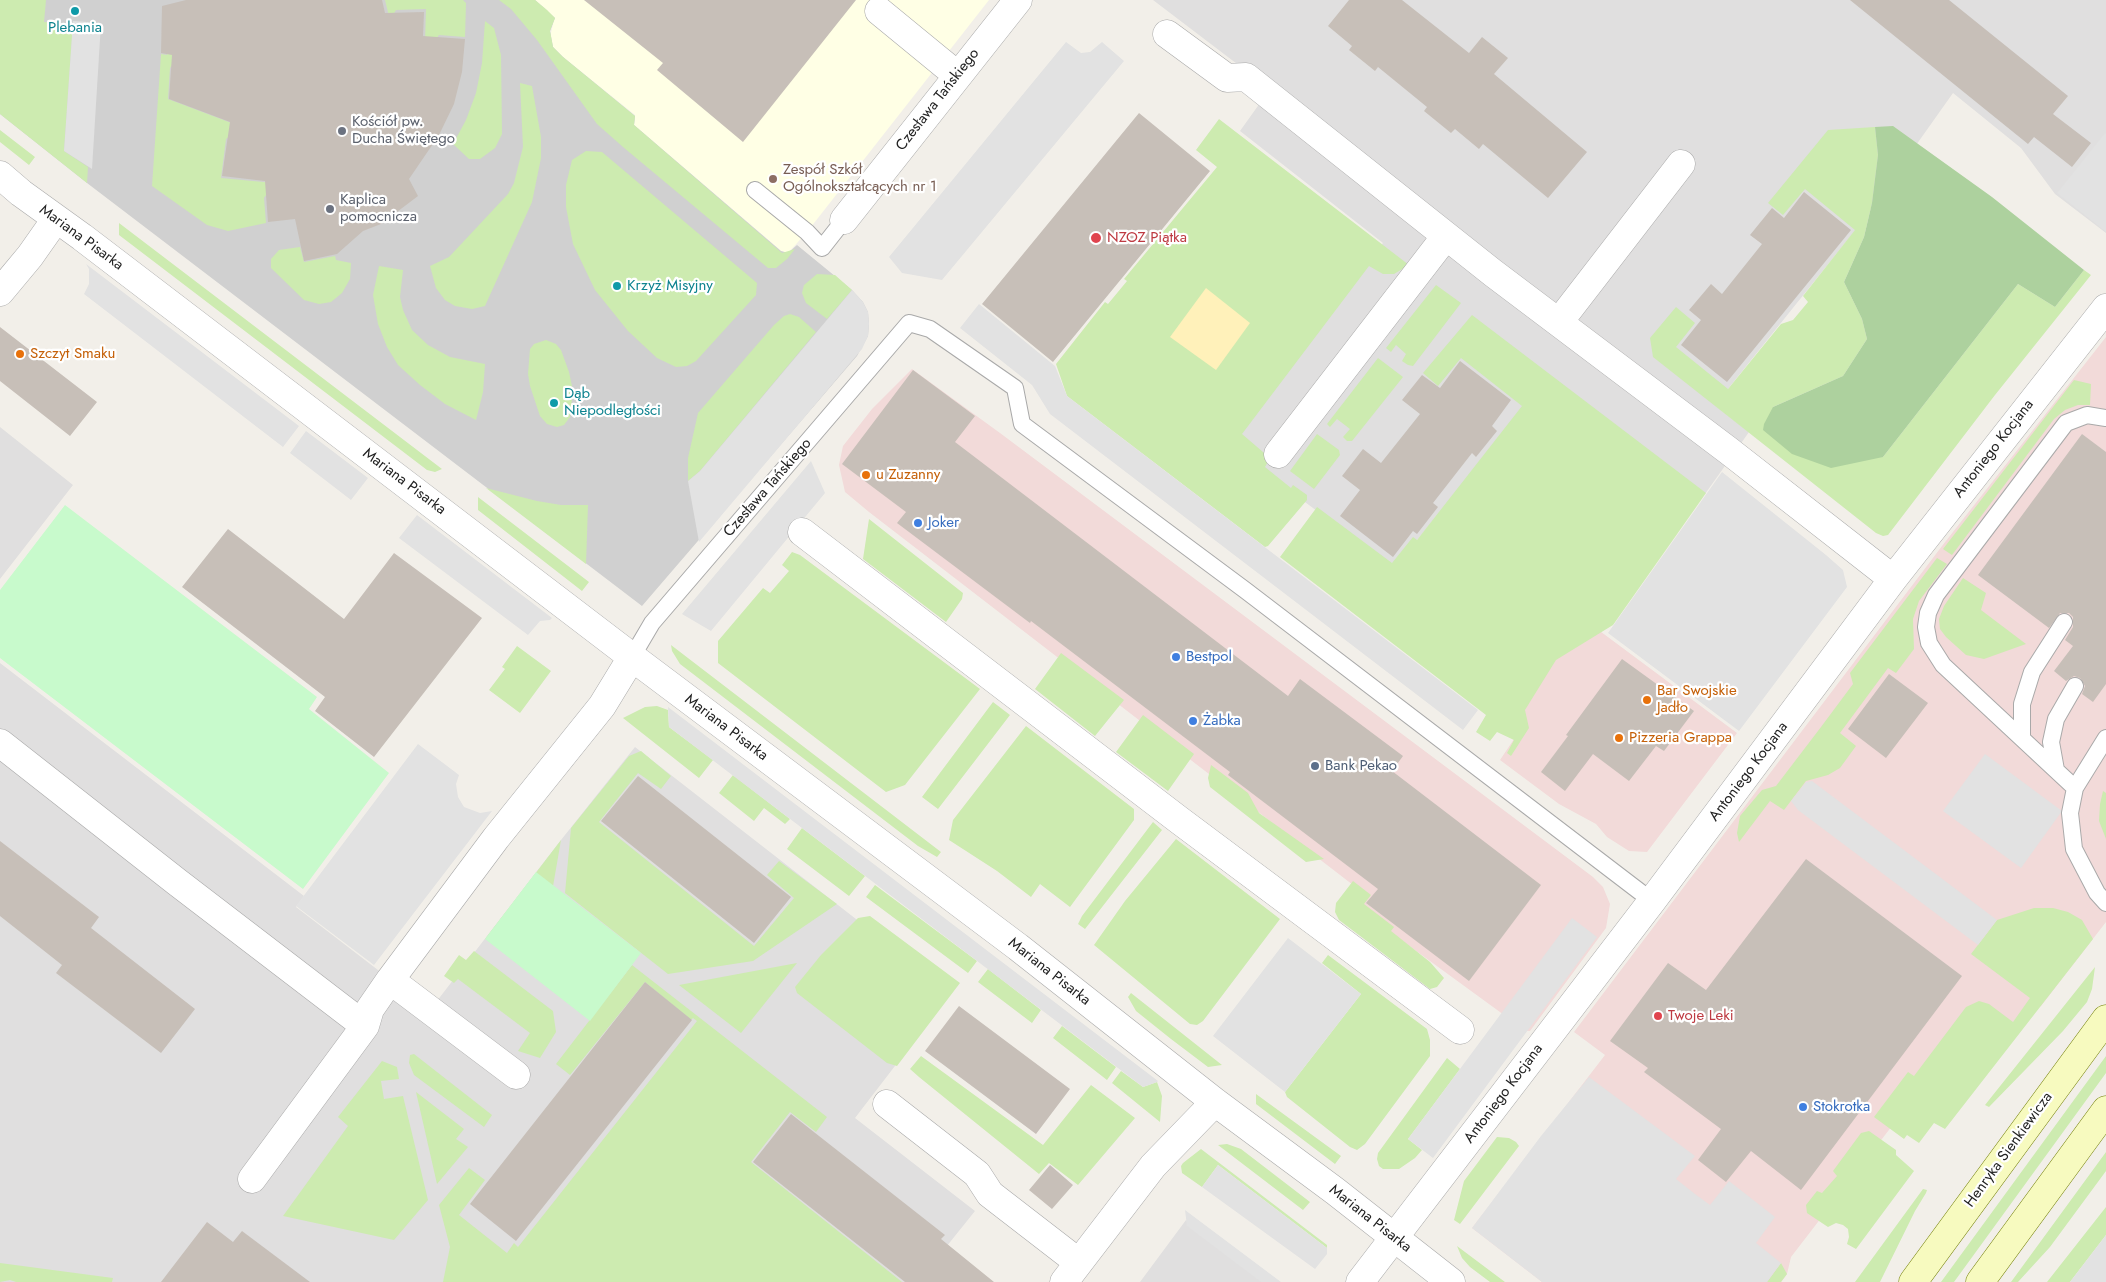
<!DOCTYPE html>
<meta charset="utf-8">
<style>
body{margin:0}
canvas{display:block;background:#f2efe9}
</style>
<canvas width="2106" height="1282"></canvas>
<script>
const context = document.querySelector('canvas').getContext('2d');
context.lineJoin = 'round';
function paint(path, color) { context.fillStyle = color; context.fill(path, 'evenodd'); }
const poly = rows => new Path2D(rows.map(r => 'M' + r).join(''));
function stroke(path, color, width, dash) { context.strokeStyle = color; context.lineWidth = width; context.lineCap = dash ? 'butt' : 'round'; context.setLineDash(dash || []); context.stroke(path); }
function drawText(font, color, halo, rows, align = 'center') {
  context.font = font + ' Jost,sans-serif'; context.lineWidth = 4.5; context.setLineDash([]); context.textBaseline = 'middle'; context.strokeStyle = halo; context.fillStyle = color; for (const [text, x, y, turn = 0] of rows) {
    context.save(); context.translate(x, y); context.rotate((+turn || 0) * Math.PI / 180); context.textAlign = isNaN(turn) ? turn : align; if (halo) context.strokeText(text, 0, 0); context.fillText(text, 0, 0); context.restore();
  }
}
paint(poly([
 [1153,0,2106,0,2106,233,2055,194,2021,148,1953,93,1858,227,1715,405,1749,432,1705,494,1556,380,1416,541,1392,567,1254,464,1165,378,1297,356,1383,243,1240,131,1270,89],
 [0,427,73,485,0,579],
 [0,663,304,896,296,907,430,1010,561,840,635,747,951,993,855,1118,975,1211,918,1282,0,1282],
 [1186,1220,1268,1282,1140,1282]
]), '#e0dfdf');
paint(poly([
 [2106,337,2106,922,2041,1006,2013,1022,1976,1017,1791,1257,1787,1274,1781,1282,1542,1282,1472,1228,1605,1055,1574,1032,1942,546],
 [912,369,1000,433,1593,877,1603,887,1610,904,1606,928,1530,1031,1526,1031,1349,902,1353,885,869,512,845,492,839,465,843,446,872,409],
 [1581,617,1737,733,1647,852,1629,851,1607,837,1596,824,1559,804,1500,760,1514,739,1499,728]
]), '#f2dad9');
paint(poly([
 [535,0,989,0,807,232,788,253,781,251,634,125,635,115,563,57,553,47,550,37,553,24,547,10]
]), '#ffffe5');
paint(poly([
 [0,0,535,0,555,18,550,31,553,47,563,57,635,116,634,125,781,251,788,253,797,245,852,290,863,302,868,312,869,324,868,336,857,356,642,606,87,183,0,114]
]), '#d0d0d0');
paint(poly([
 [0,0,46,0,44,22,73,24,64,151,88,167,87,183,0,114],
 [385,0,463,0,466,3,465,37,439,35,433,43,425,42,426,9,396,10,390,20],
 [499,0,535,0,547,10,555,18,550,31,553,47,563,57,635,116,634,125,782,253,795,249,787,259,776,268,768,268,623,147,597,124,537,40,511,9],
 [485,21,494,28,501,55,502,134,495,148,480,159,469,159,453,144,466,120,476,93,482,63],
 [167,51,181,53,170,68,168,99,242,127,226,139,221,178,274,183,264,198,266,223,228,231,207,225,152,186,161,54,167,55],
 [520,83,532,86,541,137,541,158,532,202,485,306,472,309,455,306,445,300,436,288,430,266,449,257,508,194,514,183,523,147],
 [1219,119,1409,265,1394,274,1383,274,1369,266,1242,434,1270,458,1265,467,1291,488,1293,485,1307,495,1307,500,1268,546,1265,547,1067,396,1056,364,1105,302,1108,304,1127,281,1124,279,1217,167,1196,150],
 [1875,127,1878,155,1872,203,1864,237,1844,282,1862,319,1867,339,1843,376,1773,407,1883,457,2018,284,2055,307,2084,270,2091,275,1995,395,1888,535,1883,536,1876,533,1653,357,1650,338,1676,307,1695,323,1676,347,1728,389,1781,324,1793,320,1808,302,1803,296,1855,230,1805,189,1783,215,1768,203,1828,130],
 [0,130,35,157,29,165,0,142],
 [586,151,602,152,757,283,756,295,696,361,687,366,676,367,657,358,628,331,595,290,573,244,566,207,566,185,572,160],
 [119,223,442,469,435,472,427,470,119,235],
 [300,247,304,262,335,256,336,260,351,263,350,279,342,293,331,302,319,304,304,300,271,268,271,259,279,250],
 [379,266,403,270,400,297,403,310,412,330,428,345,450,357,485,364,483,392,476,420,445,404,420,385,398,365,387,347,378,324,373,295],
 [817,274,835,275,852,290,827,319,806,303,802,293,804,285],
 [1436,285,1461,303,1413,366,1408,365,1402,361,1406,354,1396,345,1391,352,1386,348],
 [790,314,799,317,816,332,700,471,688,481,688,458,698,413,774,325,784,316],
 [1472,315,1706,493,1613,625,1556,660,1525,710,1529,728,1511,756,1507,753,1514,740,1497,732,1490,741,1476,732,1486,715,1280,557,1317,507,1392,563,1413,537,1417,540,1522,406,1461,358,1438,386,1423,373],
 [546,340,556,344,561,350,569,372,573,391,570,417,564,425,557,427,547,424,540,416,530,386,528,374,530,349,534,344],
 [1378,358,1403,377,1352,441,1347,441,1343,437,1350,429,1337,419,1330,427,1327,424],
 [2074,380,2091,384,2090,405,2078,405,2065,410,2054,419,1952,555,1943,549],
 [1317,434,1339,450,1340,455,1314,489,1290,471],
 [486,488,537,501,561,505,588,505,586,564],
 [478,497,589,582,582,591,478,510],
 [869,519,963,593,962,599,946,622,863,559],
 [792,552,800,555,980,689,905,785,886,792,718,663,718,641,763,588,770,593,789,571,782,565],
 [1937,558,1947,564,1919,601,1913,619,1914,649,1896,673,1888,668,1840,733,1856,746,1840,768,1828,775,1806,781,1784,810,1770,801,1739,842,1737,833,1740,816,1762,790,1776,786,1821,727,1853,684,1850,673],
 [1963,578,1986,593,1981,610,2026,644,1984,659,1966,655,1946,637,1940,629,1939,619,1944,606],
 [671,645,941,852,937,857,918,846,680,664,672,651],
 [517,646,551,671,520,713,489,690,505,669,502,667],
 [1061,653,1124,700,1095,736,1035,689],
 [993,702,1010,715,938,809,922,797],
 [657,706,668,710,669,727,713,760,699,778,623,718,645,707],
 [1143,715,1194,754,1168,791,1116,752],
 [1026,726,1134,809,1134,820,1070,907,1040,884,1031,897,997,871,949,840,953,820],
 [641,751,671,776,661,789,638,773,599,822,754,946,794,898,767,875,779,861,837,904,753,961,668,974,565,893,571,828,629,756],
 [1211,765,1248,793,1259,813,1324,859,1306,862,1210,787,1208,778],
 [733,775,790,819,785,824,764,808,754,821,719,793],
 [2103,791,2106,793,2106,839,2099,821,2100,804],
 [1153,822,1162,830,1085,929,1078,924,1082,916],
 [802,828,865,876,849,896,787,849],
 [1176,839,1280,919,1203,1021,1197,1025,1190,1024,1094,945,1125,901],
 [561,840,551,898,485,939],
 [1353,881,1371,895,1364,904,1394,927,1391,931,1430,962,1444,978,1437,987,1430,989,1339,920,1335,912,1336,903],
 [875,885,977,961,968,973,866,897],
 [2034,908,2053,908,2068,912,2082,920,2093,939,1945,1129,1934,1123,1919,1143,1907,1135,1904,1139,1874,1117,1908,1072,1914,1076,1966,1007,1979,1001,1989,1004,2013,1022,2030,998,1971,954,1997,920],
 [870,916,960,983,897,1066,887,1063,797,993,795,987,821,955,858,918],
 [474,951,553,1011,556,1032,540,1058,518,1051,530,1033,458,979,454,983,444,976,459,955,466,960],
 [1328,955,1427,1029,1430,1040,1430,1056,1365,1144,1357,1150,1350,1147,1287,1097,1285,1092,1361,994,1322,963],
 [797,963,741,1033,679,985],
 [632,965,827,1117,816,1132,790,1112,751,1162,902,1282,443,1282,450,1247,439,1205,469,1168,485,1180,459,1215,507,1253,514,1243,518,1247,697,1021,693,1018,691,1020,645,982,570,1075,556,1064],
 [2095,967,2092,989,2087,1002,2063,1031,1989,1107,1985,1105],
 [988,969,1041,1010,1032,1023,978,982],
 [1131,993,1222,1065,1208,1067,1171,1039,1136,1011,1128,997],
 [1062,1026,1116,1067,1107,1080,1053,1038],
 [414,1054,492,1115,484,1127,414,1075,409,1063,410,1055],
 [921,1056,1043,1145,1091,1085,1135,1118,1078,1185,1049,1163,1039,1174,919,1077,910,1069],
 [2106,1056,2106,1073,1954,1282,1941,1282],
 [1447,1058,1460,1069,1408,1139,1422,1150,1415,1158,1399,1169,1383,1169,1379,1166,1377,1159,1378,1153],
 [382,1061,397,1067,399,1079,381,1081,384,1099,403,1096,428,1200,394,1240,283,1216,348,1126,338,1117],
 [1121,1071,1143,1087,1157,1082,1162,1096,1160,1122,1112,1083],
 [416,1092,464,1129,456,1139,468,1147,437,1184],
 [1256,1094,1341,1156,1335,1164,1256,1104],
 [1869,1131,1896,1150,1896,1155,1914,1171,1856,1249,1847,1244,1849,1237,1848,1229,1843,1225,1836,1223,1828,1227,1807,1213,1806,1205,1817,1191,1822,1193,1837,1176,1833,1171,1861,1133],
 [1497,1137,1509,1138,1516,1142,1519,1146,1460,1224,1454,1220,1464,1181],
 [1227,1144,1241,1149,1310,1202,1303,1210,1218,1145],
 [1201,1149,1327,1245,1327,1248,1218,1165,1202,1187,1182,1173,1181,1166,1183,1163],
 [2106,1152,2106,1171,2050,1247,2018,1282,2011,1282],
 [1923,1189,1927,1190,1926,1193,1915,1211,1880,1282,1855,1282],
 [2106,1207,2106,1235,2070,1282,2047,1282],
 [1457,1246,1505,1282,1490,1282,1470,1267,1462,1258],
 [0,1263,113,1278,112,1282,16,1282,10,1280,0,1282],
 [1781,1263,1787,1274,1781,1282,1767,1282]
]), '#cdebb0');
paint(poly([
 [1893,126,1992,197,2084,270,2055,307,2018,284,1883,457,1831,468,1792,454,1763,430,1764,424,1773,407,1843,376,1867,339,1862,319,1844,282,1864,237,1872,203,1878,155,1875,127]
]), '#add19e');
paint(poly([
 [1206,288,1250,323,1216,370,1170,337]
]), '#fff1ba');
paint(poly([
 [65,505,317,697,309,709,389,773,303,889,0,658,0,590],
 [536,872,641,953,590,1021,485,939]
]), '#c8facc');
paint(poly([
 [73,21,101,23,92,169,64,151],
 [1066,42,1081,53,1090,52,1102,42,1124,61,942,280,902,273,889,257],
 [2105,133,2106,134,2106,232,2057,193],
 [86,264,299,426,283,447,84,294,89,284,89,269],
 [852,290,863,302,868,312,869,324,868,336,862,349,699,542,688,481,700,471],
 [979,304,1055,366,1067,396,1478,710,1463,730,1050,414,1032,385,960,328],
 [306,431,368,478,351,500,290,453],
 [811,461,825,493,711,631,682,614],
 [1722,472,1826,555,1843,570,1847,587,1739,731,1608,633],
 [417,515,552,618,550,620,540,621,528,635,399,538],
 [668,707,1158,1081,1157,1082,1143,1087,669,727],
 [418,744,459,775,456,784,458,797,464,807,480,813,492,811,374,965,296,906],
 [1985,754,2062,811,2021,868,1943,811],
 [1812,781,1997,920,1978,945,1798,810,1791,801,1806,782],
 [1572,918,1597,937,1433,1158,1408,1139],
 [1288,938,1361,994,1285,1092,1213,1036],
 [1589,1077,1695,1156,1676,1179,1695,1194,1710,1205,1729,1181,1775,1217,1756,1243,1781,1263,1767,1282,1542,1282,1472,1228,1541,1136],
 [1218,1165,1327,1248,1327,1254,1315,1269,1202,1187],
 [1185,1210,1281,1282,1261,1282,1187,1226],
 [2106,1235,2106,1282,2070,1282]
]), '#e2e2e2');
paint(poly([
 [186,0,382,0,385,13,424,12,423,36,465,39,462,72,454,104,439,135,409,179,418,196,381,224,363,231,337,254,304,261,295,219,268,222,265,181,222,176,230,122,169,99,172,55,161,53,162,6],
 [584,0,856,0,743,142,657,70,663,63],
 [1349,0,1402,0,1469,53,1482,37,1508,58,1494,74,1587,152,1548,198,1483,144,1479,149,1455,129,1451,133,1424,111,1427,107,1378,67,1375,71,1349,50,1352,46,1328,26],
 [1850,0,1949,0,2068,96,2053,114,2091,143,2072,167,2034,137,2028,144],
 [1139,113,1210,171,1053,362,982,304],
 [1804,192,1851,230,1727,382,1681,345,1701,320,1689,310,1711,284,1722,294,1762,244,1750,235,1772,208,1784,218],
 [0,327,97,402,70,436,0,381],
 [1460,361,1511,400,1492,426,1497,431,1476,457,1472,453,1433,503,1438,507,1417,534,1413,531,1393,557,1340,516,1360,490,1342,476,1363,449,1381,463,1420,414,1402,400,1422,375,1440,388],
 [913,370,975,416,955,442,1288,696,1300,679,1403,756,1392,771,1541,885,1469,981,1366,903,1378,889,1228,775,1230,772,1031,621,1030,623,897,523,906,512,842,464],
 [2082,434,2106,452,2106,684,2093,702,2082,694,2085,686,2080,678,2074,676,2066,681,2054,671,2073,646,2065,640,2073,627,2073,617,2069,613,2060,613,2049,628,1978,575],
 [228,529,344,619,394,553,482,618,374,757,315,711,325,697,182,587],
 [1622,659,1694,711,1664,751,1656,746,1629,781,1593,754,1565,791,1541,772,1568,736,1566,735],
 [1889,674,1928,703,1886,758,1848,729],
 [638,776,791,897,754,943,601,821],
 [0,841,99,917,91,928,195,1009,161,1053,56,973,62,965,0,916],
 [1806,859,1962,976,1801,1190,1751,1151,1726,1182,1698,1160,1721,1129,1644,1072,1648,1068,1610,1041,1668,963,1706,990],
 [645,982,692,1020,516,1241,470,1204],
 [959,1006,1070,1089,1036,1134,925,1051],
 [791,1114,945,1235,941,1239,994,1282,905,1282,753,1162],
 [1050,1165,1073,1185,1052,1209,1029,1190],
 [207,1222,233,1242,242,1231,310,1282,161,1282]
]), '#c7bfb8');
const lane = poly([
 [755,190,807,232,822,248,844,220],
 [632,657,652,623,909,323,930,329,1015,388,1022,424,1245,590,1652,901],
 [2022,737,2022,704,2032,672,2064,622],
 [2106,738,2075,788,2070,813,2074,849,2097,893,2106,903],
 [2056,770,2051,742,2056,719,2075,686],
 [2075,788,1943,665,1929,643,1926,627,1928,613,1936,595,2066,423,2087,415,2106,418]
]);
const street = poly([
 [879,11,957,75],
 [1167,34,1227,78,1246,77,1493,273,1729,451,1893,579],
 [0,175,21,193,82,237,632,657,1018,947,1215,1102,1335,1191,1451,1282],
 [844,220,1018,0],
 [0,292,30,256,56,219],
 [1559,322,1681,164],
 [1278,454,1446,236],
 [802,532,1179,820,1460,1030],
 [0,743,177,882,365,1026],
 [390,980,516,1075],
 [887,1104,977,1174,990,1194,1078,1262],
 [252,1179,365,1026,370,1009,390,980,496,838,602,706,632,657],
 [1064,1282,1153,1166,1215,1102],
 [1360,1282,1652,901,1893,579,2106,308]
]);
const secondary = poly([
 [1913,1282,2106,1019],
 [1980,1282,2106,1110]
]);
stroke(lane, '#a9a9a9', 18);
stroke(street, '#a9a9a9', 29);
stroke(secondary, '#707d05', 29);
stroke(lane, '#fff', 16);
stroke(street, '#fff', 28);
stroke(secondary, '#f7fabf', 28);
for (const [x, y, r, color] of [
 [75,11,5,"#0f9aa8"],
 [342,131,5,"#6b7280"],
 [773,179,5,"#8d6e63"],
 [330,209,5,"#6b7280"],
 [1096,238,6,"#e0444e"],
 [617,286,5,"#0f9aa8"],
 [20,354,5,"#e8710a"],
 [554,403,5,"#0f9aa8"],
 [866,475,5,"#e8710a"],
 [918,523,5,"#3f7fe0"],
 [1176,657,5,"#3f7fe0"],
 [1647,700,5,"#e8710a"],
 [1193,721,5,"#3f7fe0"],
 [1619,738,5,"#e8710a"],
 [1315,766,5,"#5c6f8a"],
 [1658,1016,5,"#e0444e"],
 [1803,1107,5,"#3f7fe0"]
]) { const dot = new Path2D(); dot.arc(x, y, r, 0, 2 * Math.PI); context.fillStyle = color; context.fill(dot); stroke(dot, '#fff', 2); }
drawText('15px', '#0d838f', '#fff', [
 ["Plebania",75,28,"center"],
 ["Krzyż Misyjny",627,286],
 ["Dąb",564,394],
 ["Niepodległości",564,411]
], 'left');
drawText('15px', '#222', '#fff', [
 ["Czesława Tańskiego",938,100,-52],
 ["Mariana Pisarka",81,238,36],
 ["Antoniego Kocjana",1994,449,-52],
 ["Mariana Pisarka",404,482,37],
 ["Czesława Tańskiego",768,488,-49],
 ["Mariana Pisarka",726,728,37],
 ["Antoniego Kocjana",1749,772,-53],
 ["Mariana Pisarka",1049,972,38],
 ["Antoniego Kocjana",1504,1094,-53],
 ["Henryka Sienkiewicza",2009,1150,-54],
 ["Mariana Pisarka",1370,1219,38]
]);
drawText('15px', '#5b616d', '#fff', [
 ["Kościół pw.",352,122],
 ["Ducha Świętego",352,139],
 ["Kaplica",340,200],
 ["pomocnicza",340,217]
], 'left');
drawText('15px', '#785e54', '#fff', [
 ["Zespół Szkół",783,170],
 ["Ogólnokształcących nr 1",783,187]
], 'left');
drawText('15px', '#be3a42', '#fff', [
 ["NZOZ Piątka",1107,238],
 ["Twoje Leki",1668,1016]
], 'left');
drawText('15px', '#c56008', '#fff', [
 ["Szczyt Smaku",30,354],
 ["u Zuzanny",876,475],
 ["Bar Swojskie",1657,691],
 ["Jadło",1657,708],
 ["Pizzeria Grappa",1629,738]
], 'left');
drawText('15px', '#366cbe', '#fff', [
 ["Joker",928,523],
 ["Bestpol",1186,657],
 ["Żabka",1203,721],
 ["Stokrotka",1813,1107]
], 'left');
drawText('15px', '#4e5e75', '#fff', [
 ["Bank Pekao",1325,766]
], 'left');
</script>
